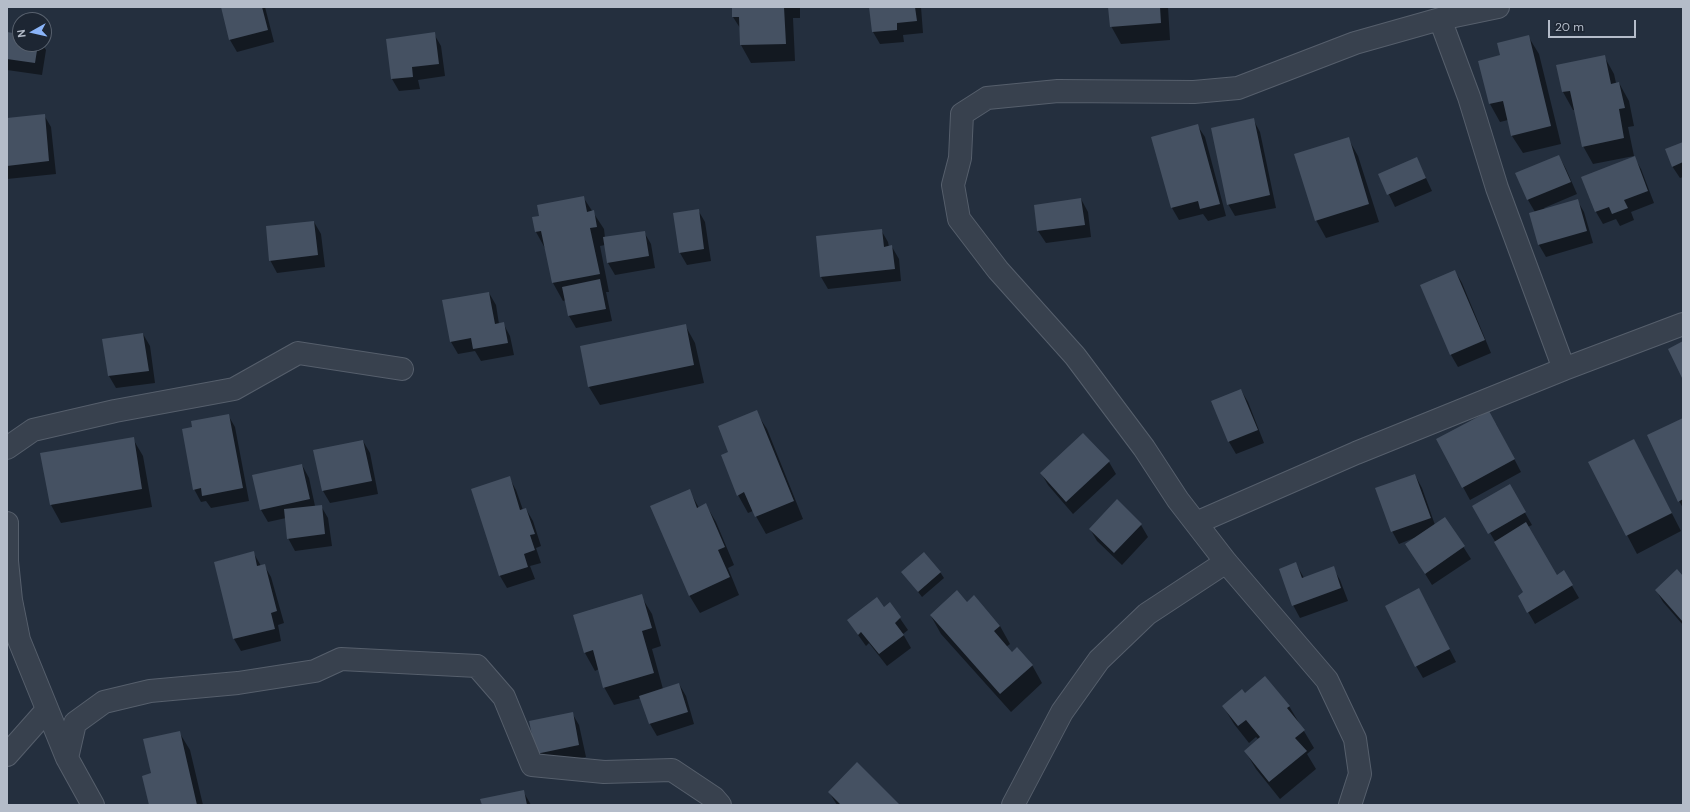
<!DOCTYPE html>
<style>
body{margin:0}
#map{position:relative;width:1690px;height:812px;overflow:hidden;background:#242f3e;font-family:"DM Sans",sans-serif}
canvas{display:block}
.frame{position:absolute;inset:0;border:8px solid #b4bcc9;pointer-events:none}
.north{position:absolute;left:12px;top:12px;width:40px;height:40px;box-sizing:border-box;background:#1d2633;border:1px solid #59626f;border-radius:50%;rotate:262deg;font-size:11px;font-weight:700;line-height:16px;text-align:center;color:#b4bcc9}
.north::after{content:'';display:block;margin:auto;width:14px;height:18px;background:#8ab4f8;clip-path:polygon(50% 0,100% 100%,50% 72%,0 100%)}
.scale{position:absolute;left:1548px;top:20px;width:88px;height:18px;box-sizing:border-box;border:2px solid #b4bcc9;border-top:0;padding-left:5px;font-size:12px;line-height:14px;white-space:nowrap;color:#b4bcc9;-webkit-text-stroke:3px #1d2633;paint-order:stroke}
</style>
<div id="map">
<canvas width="1690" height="812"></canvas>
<div class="frame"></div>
<div class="north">N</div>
<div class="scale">20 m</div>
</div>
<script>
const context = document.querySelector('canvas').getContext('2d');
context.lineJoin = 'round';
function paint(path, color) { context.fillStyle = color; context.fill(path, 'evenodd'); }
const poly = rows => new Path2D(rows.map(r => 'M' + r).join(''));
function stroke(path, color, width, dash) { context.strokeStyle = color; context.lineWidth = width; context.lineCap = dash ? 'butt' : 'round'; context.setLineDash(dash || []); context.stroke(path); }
paint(poly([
 [222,7,265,7,274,42,237,52,230,40],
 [733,7,800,7,800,18,793,18,795,61,751,63,741,45,740,28,733,17],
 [870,7,921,7,923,33,903,35,904,42,880,44,873,32],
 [1109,7,1168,7,1170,40,1121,44,1111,26],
 [7,33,20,35,20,44,42,44,46,50,42,75,7,70],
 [434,34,441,46,445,76,418,80,420,89,399,91,392,79,387,40],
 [1528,36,1539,54,1561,144,1523,153,1512,136,1508,120,1500,122,1490,104,1501,56],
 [1604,56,1614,74,1616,83,1619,83,1629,101,1634,126,1628,127,1634,156,1593,164,1583,146,1575,110,1573,110,1563,92,1557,66],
 [44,115,51,127,56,174,7,179,7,119],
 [1253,119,1260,132,1276,208,1235,216,1228,204],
 [1197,125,1205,137,1226,216,1208,221,1203,214,1179,220,1172,208,1153,138],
 [1348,138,1358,156,1379,222,1326,238,1316,220],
 [1683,143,1683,177,1680,178,1672,166],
 [1559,156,1566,169,1577,194,1544,208,1545,209,1577,200,1584,212,1593,243,1546,257,1539,245,1535,212,1528,200],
 [1634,157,1641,169,1654,203,1631,212,1634,220,1620,226,1616,219,1603,224,1596,212,1582,178],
 [1417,159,1432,191,1395,207,1379,174],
 [583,197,604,229,605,238,644,232,651,244,655,268,615,275,608,263,605,245,600,246,609,292,606,292,612,321,576,328,569,316,566,300,563,301,553,283,546,250,536,232,533,218,540,217],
 [1081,199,1088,212,1091,237,1046,243,1038,231,1035,206],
 [698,210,705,222,711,261,687,265,680,253],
 [314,222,321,234,325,267,277,273,270,260],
 [881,230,888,242,889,247,892,247,899,259,901,281,828,289,821,277],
 [1455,271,1462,283,1491,353,1458,367,1451,355],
 [489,293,496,305,499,324,503,323,510,336,514,355,481,361,475,351,458,354,451,342,443,301],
 [685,325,695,343,704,383,600,405,589,387],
 [143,334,150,346,155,383,116,388,109,376,103,340],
 [1241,390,1248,402,1264,443,1236,454,1229,442,1213,402],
 [756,412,767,429,803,519,766,534,753,511,748,513,738,495,729,452],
 [228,415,235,427,249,501,211,508,206,501,201,502,194,489],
 [1683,419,1683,508,1679,501],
 [1496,424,1521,472,1470,500,1463,487],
 [1083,434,1109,462,1116,474,1073,514,1048,485,1041,473],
 [133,439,143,456,152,507,61,523,51,505],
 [1634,440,1681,531,1637,554,1589,463],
 [363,441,370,453,378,494,330,503,323,491],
 [302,465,309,478,315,506,321,506,328,518,332,546,295,551,288,538,286,518,268,522,261,510],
 [1415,475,1422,488,1435,525,1445,518,1471,559,1432,585,1414,556,1414,538,1399,544,1392,531],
 [509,477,516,490,523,510,526,509,533,521,541,546,536,548,541,563,530,566,535,579,507,588,500,576,472,490],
 [1509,485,1532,525,1528,527,1557,576,1564,572,1579,598,1535,624,1519,596,1525,592,1474,506],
 [689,490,699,508,706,505,716,522,734,565,728,568,739,595,700,613,689,595],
 [1117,501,1141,525,1148,537,1122,565,1097,541,1090,529],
 [253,552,261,566,264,565,271,577,284,623,278,625,281,641,241,651,234,639,215,562],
 [1296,564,1304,578,1333,568,1340,580,1348,601,1300,618,1293,605],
 [903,572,940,572,944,578,922,597],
 [1683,577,1683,625,1663,602,1656,590],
 [1419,589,1456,662,1423,678,1416,666],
 [641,596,652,614,661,646,652,649,663,689,679,684,686,696,694,724,657,736,650,724,641,698,614,705,604,687,599,669,595,671,585,653],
 [967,603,1000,626,1010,644,1006,647,1012,653,1032,665,1042,683,1011,712,941,634,931,616],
 [890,604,908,630,903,634,911,648,887,666,869,643,866,646,848,621,884,608],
 [1245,694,1289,706,1314,748,1307,754,1316,769,1280,799,1256,769,1245,751,1259,740,1256,737,1249,743,1234,724,1223,706],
 [572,713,579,725,586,757,544,766,537,753],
 [179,732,190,750,203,805,150,805,152,774],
 [523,791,531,805,483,805],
 [829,792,899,805,837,805]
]), '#0007');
paint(poly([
 [221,7,262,7,268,30,229,40],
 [732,7,784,7,786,44,740,45,739,17,732,17],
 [869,7,915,7,917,21,897,23,897,30,872,32],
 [1108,7,1160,7,1161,23,1110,27],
 [7,32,20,34,20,44,38,44,35,63,7,59],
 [435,32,439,64,412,67,413,77,391,79,386,39],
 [1529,35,1551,126,1511,136,1503,101,1489,104,1478,61,1500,55,1497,43],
 [1605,55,1611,84,1619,82,1625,108,1619,109,1624,138,1582,147,1570,91,1562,92,1556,65],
 [45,114,49,161,7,166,7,118],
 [1254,118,1270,195,1227,205,1211,128],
 [1198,124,1220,204,1200,209,1198,201,1171,208,1151,137],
 [1349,137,1369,204,1315,221,1294,154],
 [1683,142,1683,162,1672,167,1665,149],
 [1559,155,1571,182,1527,200,1515,173],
 [1635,156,1648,191,1624,200,1628,208,1612,214,1609,207,1595,212,1581,177],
 [1417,157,1426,178,1387,195,1378,174],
 [584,196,587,212,594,210,597,227,590,228,600,274,552,283,541,231,535,232,532,217,539,216,537,205],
 [1081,198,1085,225,1037,231,1034,205],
 [1578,199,1587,231,1538,245,1529,213],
 [699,209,704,249,679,253,673,213],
 [314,221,318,255,269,261,266,226],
 [882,229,884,247,892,245,895,269,820,277,816,236],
 [645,231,649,256,607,263,603,237],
 [1455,270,1485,340,1450,355,1420,285],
 [600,279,606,309,568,316,562,287],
 [489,292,495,324,504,322,508,343,473,349,471,338,450,342,442,300],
 [686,324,694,365,588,387,580,346],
 [143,333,149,371,108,376,102,339],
 [1683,341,1683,380,1668,349],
 [1241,389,1258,430,1228,442,1211,401],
 [757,410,794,501,755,517,744,492,737,496,721,455,728,452,718,426],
 [1489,411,1515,459,1462,488,1436,439],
 [229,414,243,488,202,496,201,488,193,490,182,429,192,427,191,421],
 [1683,418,1683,499,1678,502,1647,435],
 [1083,433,1110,461,1066,502,1040,473],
 [134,437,142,489,50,505,40,453],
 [1634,439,1672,513,1626,536,1588,462],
 [363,440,372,481,322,491,313,450],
 [302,464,310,499,260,510,252,475],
 [1415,474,1431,518,1391,532,1375,488],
 [510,476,520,510,526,508,535,534,530,535,535,550,524,554,528,567,499,576,471,489],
 [1510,484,1526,512,1488,534,1472,506],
 [690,489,697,508,706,503,725,547,718,550,730,577,689,596,650,506],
 [1117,499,1142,524,1114,553,1089,529],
 [322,505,325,534,287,539,284,509],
 [1445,517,1465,546,1425,574,1405,544],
 [1526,522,1557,575,1564,570,1573,585,1527,613,1518,596,1523,592,1494,542],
 [254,551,257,566,265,564,277,611,271,613,275,629,233,639,214,562],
 [924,552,941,572,918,592,901,572],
 [1296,562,1302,578,1334,566,1341,588,1292,606,1279,569],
 [1677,569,1683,576,1683,622,1655,590],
 [1419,588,1450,649,1415,667,1385,606],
 [957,590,967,602,974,595,1000,626,994,631,1012,652,1017,647,1033,665,1000,694,930,615],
 [642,594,652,628,642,631,654,673,603,688,593,650,584,653,573,615],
 [877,597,884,607,890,602,901,617,895,623,904,635,879,654,861,632,858,635,847,620],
 [1265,676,1290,706,1287,708,1305,730,1295,738,1307,751,1269,782,1244,751,1260,737,1246,720,1238,726,1222,706,1242,689,1245,693],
 [679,683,688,712,649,724,639,696],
 [573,712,579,745,536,754,529,721],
 [180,731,197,805,149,805,142,776,151,773,143,739],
 [857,762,900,805,841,805,828,792],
 [524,790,527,805,482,805,480,799]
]), '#455162');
const minor = poly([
 [1440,19,1469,97,1497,188,1564,369],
 [7,448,33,430,115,411,234,389,298,353,402,369],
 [7,523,7,561,11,600,19,640,67,758,93,805],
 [1196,523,1356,453,1564,369,1683,324],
 [7,755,46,711],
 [67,758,75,723,104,702,150,691,238,683,315,671,341,659,477,666,504,697,532,765,604,772,672,770,714,798,720,805],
 [1013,805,1062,712,1099,660,1147,614,1226,562],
 [1350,805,1360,774,1355,739,1327,680,1226,562,1178,500,1144,448,1075,356,998,270,959,219,953,185,960,158,962,114,987,98,1058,91,1194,92,1238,88,1355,43,1440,19,1498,7]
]);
stroke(minor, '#565f6c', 24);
stroke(minor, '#38414e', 22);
</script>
